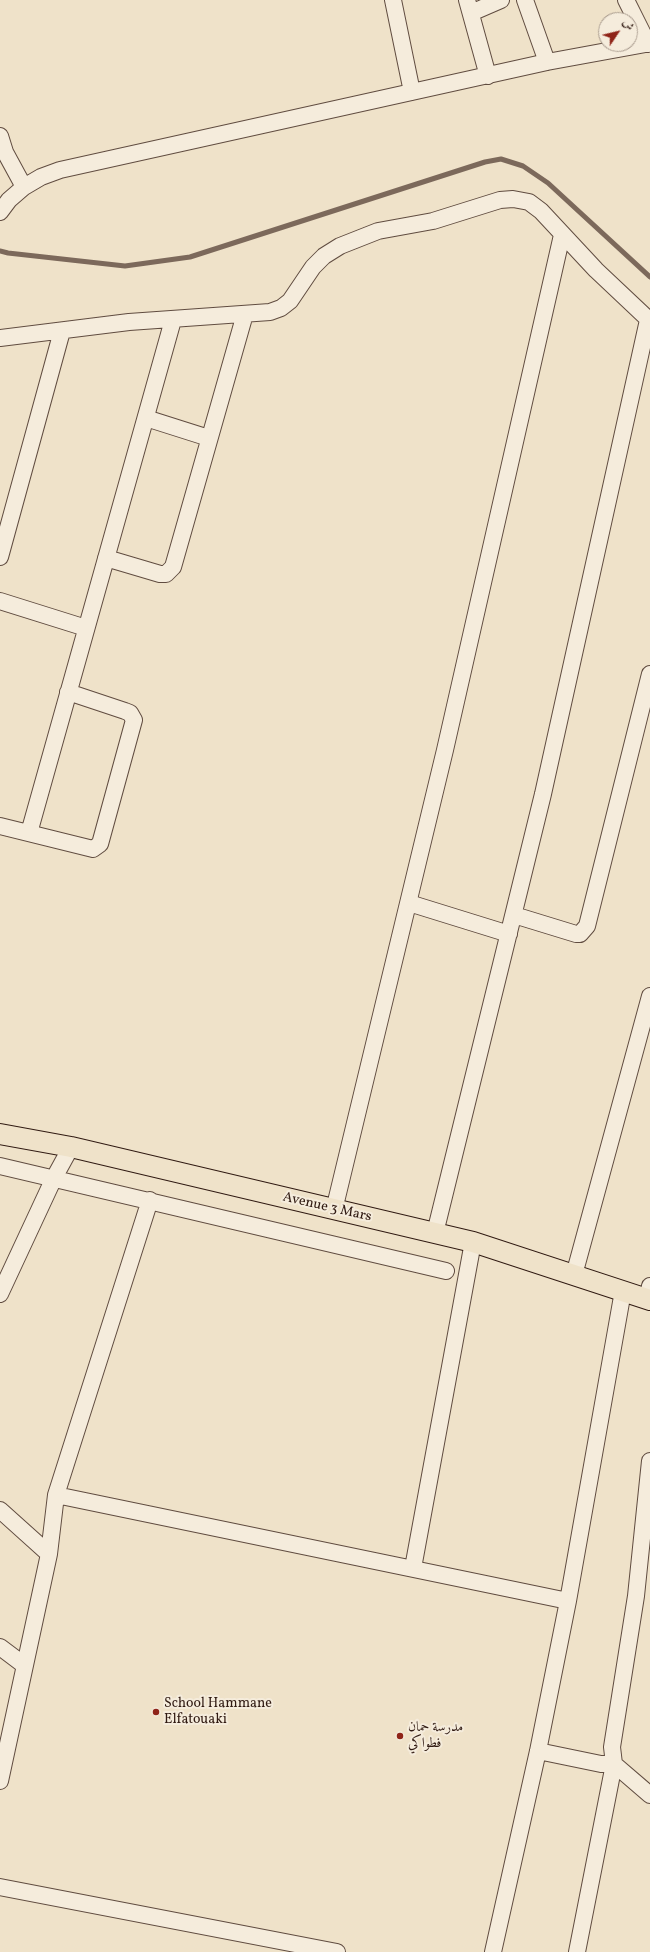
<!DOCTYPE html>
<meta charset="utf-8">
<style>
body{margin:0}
#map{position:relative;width:650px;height:1952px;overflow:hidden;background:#efe2c9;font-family:Vollkorn,Amiri,serif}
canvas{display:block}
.north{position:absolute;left:598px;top:12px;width:40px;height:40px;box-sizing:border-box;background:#f5ecdc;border:1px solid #a6988b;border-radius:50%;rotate:55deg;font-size:11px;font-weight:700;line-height:16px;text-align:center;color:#301a12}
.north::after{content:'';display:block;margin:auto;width:14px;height:18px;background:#8f2418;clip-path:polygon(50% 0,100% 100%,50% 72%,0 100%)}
</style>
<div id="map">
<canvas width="650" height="1952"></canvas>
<div class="north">ش</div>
</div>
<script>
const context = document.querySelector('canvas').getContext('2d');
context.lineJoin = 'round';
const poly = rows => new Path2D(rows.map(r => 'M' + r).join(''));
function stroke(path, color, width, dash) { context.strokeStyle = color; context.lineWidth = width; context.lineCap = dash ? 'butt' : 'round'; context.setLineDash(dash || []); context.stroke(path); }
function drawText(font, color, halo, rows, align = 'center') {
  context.font = font + ' Vollkorn,Amiri,serif'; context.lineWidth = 4; context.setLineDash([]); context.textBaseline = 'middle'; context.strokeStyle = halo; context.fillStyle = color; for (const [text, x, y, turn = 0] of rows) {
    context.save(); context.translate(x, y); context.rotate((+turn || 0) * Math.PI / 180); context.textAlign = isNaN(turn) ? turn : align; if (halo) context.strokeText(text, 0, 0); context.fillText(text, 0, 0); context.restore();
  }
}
stroke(poly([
 [0,251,8,253,125,266,190,257,485,162,501,159,523,166,548,183,650,277]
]), '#7c695b', 5);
const minor = poly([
 [393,0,412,92],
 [467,0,488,76],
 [525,0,547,62],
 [626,0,648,44],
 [471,13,501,0],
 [0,136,5,152,24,187],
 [0,212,9,200,24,187,41,177,60,170,547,62,650,43],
 [0,338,129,322,270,312,281,308,290,301,313,267,324,256,340,246,378,231,433,221,500,200,513,199,529,202,541,211,596,270,650,321],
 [146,418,209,438],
 [0,557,62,331],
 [106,558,160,574,166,574,173,567,245,314],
 [0,601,86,628],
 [0,826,93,849,100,844,134,720,130,713,125,711,68,692],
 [29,833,173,320],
 [409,903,509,934],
 [514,915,576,934,580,934,587,926,650,674],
 [0,1166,446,1271],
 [334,1210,445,750,562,235],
 [435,1233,543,794,648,320],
 [574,1275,650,996],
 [0,1294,54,1178,71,1147],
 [647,1299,650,1286],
 [56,1495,568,1601],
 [0,1510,49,1554],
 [413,1568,473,1242],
 [0,1647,24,1665],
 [538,1751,601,1764,614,1764,612,1747,636,1596,650,1461],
 [0,1781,49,1554,56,1495,150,1200],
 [0,1887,337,1952],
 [493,1952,538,1751,568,1601,623,1291],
 [577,1952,614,1764,650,1795]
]);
const major = poly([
 [0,1134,71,1147,473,1242,650,1300]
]);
stroke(minor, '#604c40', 18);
stroke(major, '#301a12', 22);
stroke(minor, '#f5ecdc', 16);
stroke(major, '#efe2c9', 20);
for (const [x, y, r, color] of [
 [156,1712,4,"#8f2418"],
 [400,1736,4,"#8f2418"]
]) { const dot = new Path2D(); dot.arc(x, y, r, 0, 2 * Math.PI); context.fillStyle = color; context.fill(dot); stroke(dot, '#f5ecdc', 1.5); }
drawText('14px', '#301a12', '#f5ecdc', [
 ["Avenue 3 Mars",327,1208,13]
]);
drawText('14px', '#301a12', '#f5ecdc', [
 ["School Hammane",164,1704],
 ["Elfatouaki",164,1720],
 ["مدرسة حمان",408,1728],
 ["فطواكي",408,1744]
], 'left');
</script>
